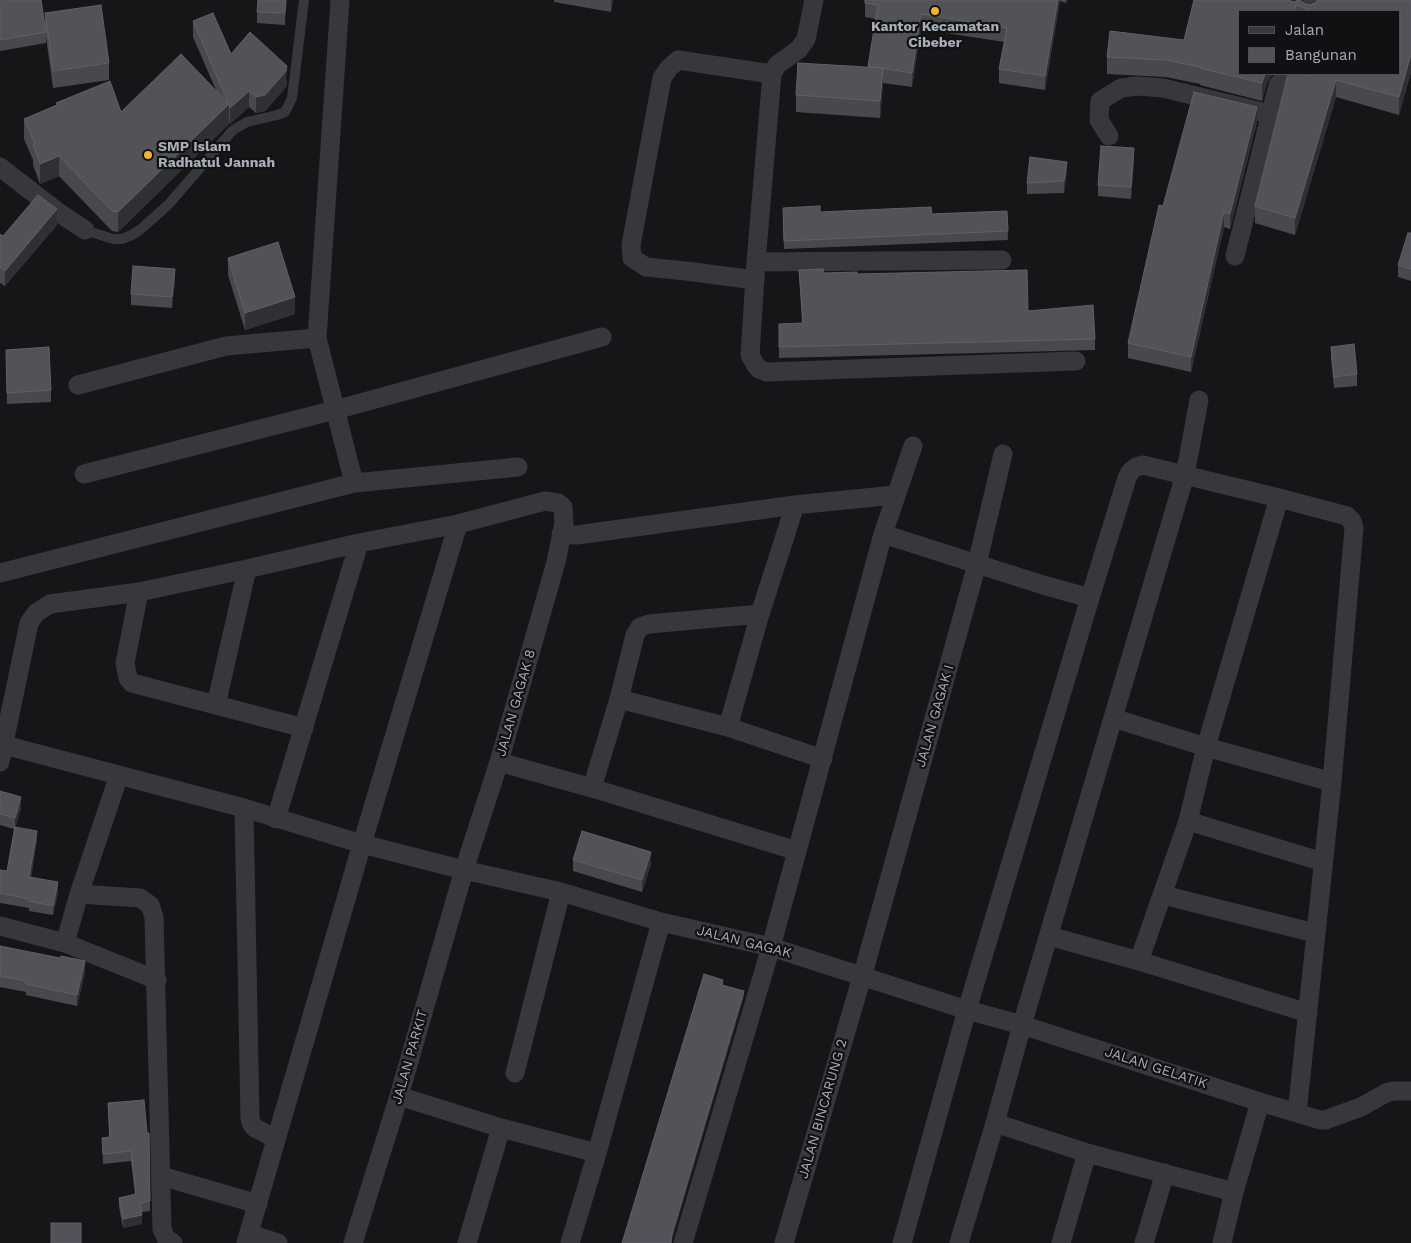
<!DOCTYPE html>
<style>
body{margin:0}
#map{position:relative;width:1411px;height:1243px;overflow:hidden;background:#161618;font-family:"Work Sans",sans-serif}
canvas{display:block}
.legend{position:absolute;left:1238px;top:10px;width:162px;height:65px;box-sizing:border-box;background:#111113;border:1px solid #4d4f55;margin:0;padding:6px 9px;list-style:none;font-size:15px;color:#a8adb8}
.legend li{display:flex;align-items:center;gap:10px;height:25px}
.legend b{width:25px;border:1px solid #4d4f55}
</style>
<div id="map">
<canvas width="1411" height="1243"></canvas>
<ul class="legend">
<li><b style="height:6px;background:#37383d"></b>Jalan</li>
<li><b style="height:14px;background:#525359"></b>Bangunan</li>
</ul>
</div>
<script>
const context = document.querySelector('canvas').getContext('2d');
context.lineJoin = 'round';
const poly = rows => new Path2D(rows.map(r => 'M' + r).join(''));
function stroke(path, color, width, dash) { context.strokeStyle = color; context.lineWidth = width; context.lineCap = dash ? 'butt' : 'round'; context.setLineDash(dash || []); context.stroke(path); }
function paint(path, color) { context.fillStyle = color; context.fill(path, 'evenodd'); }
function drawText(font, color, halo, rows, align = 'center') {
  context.font = font + ' "Work Sans",sans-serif'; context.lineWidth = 4.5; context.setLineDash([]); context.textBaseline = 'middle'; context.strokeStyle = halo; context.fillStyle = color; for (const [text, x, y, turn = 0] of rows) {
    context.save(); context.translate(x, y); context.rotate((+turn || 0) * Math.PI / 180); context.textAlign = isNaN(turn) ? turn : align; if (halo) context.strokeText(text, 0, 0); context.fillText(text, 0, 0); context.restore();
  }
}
stroke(poly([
 [85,230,113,239,122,239,132,235,141,229,168,205,233,130,247,122,277,115,285,112,292,98,304,0]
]), '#37383d', 10);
stroke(poly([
 [340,0,317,338,354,483],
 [814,0,806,39,799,49,777,65,772,74,756,262,750,355,755,364,759,369,767,372,1076,361],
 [1309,11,1313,0],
 [1109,136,1099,120,1100,101,1121,88,1137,86,1163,88,1270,114],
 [0,167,58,212,85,230],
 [1235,256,1278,85,1288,74],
 [756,262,1002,260],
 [755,280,686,271,646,267,632,258,631,245,662,78,669,68,678,60,772,74],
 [78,385,226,346,317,338],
 [84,474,335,410,602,337],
 [561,534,577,535,795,505,895,495],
 [883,534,1043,585,1090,598],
 [0,573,354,483,518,467],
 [139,592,125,663,128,678,132,683,304,728],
 [619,699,728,727,823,759],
 [216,705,247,569],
 [1113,718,1206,747,1332,782],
 [728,727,760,614,795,505],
 [4,745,244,808,362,844,464,870,561,892,661,922,771,947,967,1010,1022,1025,1260,1102,1297,1113,1332,782,1354,528,1352,521,1347,516,1279,498,1143,465,1136,467,1130,472,1127,478,1090,598,967,1010,902,1243],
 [0,762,29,623,36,613,50,604,139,592,247,569,359,543,458,524,545,501,558,503,563,507,564,523,556,562,499,762,464,870,399,1096,353,1243],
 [499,762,592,788,797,851],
 [592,788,619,699,635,635,640,627,649,624,760,614],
 [244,808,250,1118,251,1123,255,1128,276,1139],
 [276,819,359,543],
 [1188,821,1323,862],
 [79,894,140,898,150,905,154,917,162,1229,166,1238,173,1243],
 [1163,895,1315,933],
 [0,926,65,943,157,980],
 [1049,936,1139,961,1308,1013],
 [65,943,79,894,119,775],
 [1139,961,1188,821,1206,747,1279,498],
 [515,1073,561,892],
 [399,1096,501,1128,597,1153],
 [1297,1113,1320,1120,1325,1120,1361,1107,1386,1093,1393,1091,1411,1091],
 [995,1123,1087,1153,1234,1192],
 [161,1176,258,1204],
 [250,1234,278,1243],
 [246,1243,362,844,458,524],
 [467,1243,501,1128],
 [570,1243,597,1153,661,922],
 [683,1243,771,947,883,534,913,446],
 [784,1243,866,963,977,564,1003,454],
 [959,1243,995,1123,1022,1025,1185,475,1199,400],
 [1061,1243,1087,1153],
 [1144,1243,1165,1173],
 [1222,1243,1234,1192,1260,1102]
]), '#37383d', 19);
paint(poly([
 [286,0,285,25,257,23,257,12],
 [554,0,613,0,611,12,554,2],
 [865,0,1067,0,1066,3,1060,1,1045,90,999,83,999,69,1004,42,921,29,912,87,883,83,880,118,796,112,796,95,868,67,876,19,865,17],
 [1194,0,1296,2,1301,0,1301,1,1305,4,1310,5,1411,0,1411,72,1399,115,1336,97,1295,235,1255,223,1255,206,1311,76,1400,11,1240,11,1240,74,1272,74,1272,75,1267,82,1262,101,1200,85,1200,84,1166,77,1107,74,1107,57,1184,40],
 [0,1,45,26,45,13,109,63,109,80,53,88,46,37,46,43,0,51],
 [193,21,231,54,287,81,286,87,265,111,256,113,249,107,230,124,229,122,229,124,118,232,112,231,59,176,40,184,33,165,33,160,24,139,24,119,56,106,56,103,121,112,216,90,193,37],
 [1257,122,1230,229,1224,227,1191,372,1128,358,1128,343,1163,206],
 [1134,159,1131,199,1098,196,1098,185],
 [1067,173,1064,193,1027,194,1027,183],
 [1007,211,1008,240,784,249,783,217,820,212,932,214],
 [57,225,5,286,0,283,0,234,3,236],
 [1411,233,1411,281,1398,277,1398,265],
 [228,258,295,314,245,330,228,275],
 [799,270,824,273,857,274,1028,311,1095,339,1095,350,779,358,779,324,802,323],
 [175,280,172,308,131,305,131,294],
 [1331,347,1357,374,1357,386,1334,388,1331,358],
 [6,350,51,390,51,402,7,404],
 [0,791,21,808,15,827,37,840,31,878,58,892,53,915,29,911,29,908,0,903,0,870,7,871,14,829,0,825],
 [573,860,651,864,642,892,573,871],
 [0,946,85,973,77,1006,26,995,26,992,0,987],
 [108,1103,147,1133,149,1133,150,1211,142,1212,142,1224,123,1228,119,1207,119,1198,135,1194,131,1161,103,1164,102,1138,109,1137]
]), '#47494d');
paint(poly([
 [611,0,613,0,611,12],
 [1058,0,1060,0,1045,90,1045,76],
 [921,14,921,29,912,87,912,73],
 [1411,54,1411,72,1399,115,1399,97],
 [287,66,286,87,265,111,256,113,256,97],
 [883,68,883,85,880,118,880,101],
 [1265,74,1272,74,1272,75,1267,82,1262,101,1262,83],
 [1336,80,1336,97,1295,235,1295,218],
 [249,91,249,107,230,124,230,108],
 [229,104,229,124,118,232,118,212],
 [1257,107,1257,122,1230,229,1230,214],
 [1134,148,1134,159,1131,199,1131,187],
 [59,156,59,176,40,184,40,164],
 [1067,162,1067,173,1064,193,1064,181],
 [57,209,57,225,5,286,5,271],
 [1224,212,1224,227,1191,372,1191,357],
 [175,269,175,280,172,308,172,297],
 [295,297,295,314,245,330,245,313],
 [21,797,21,808,15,829,15,818],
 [37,831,37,840,29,887,29,877],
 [651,852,651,864,642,892,642,880],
 [58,882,58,892,53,915,53,906],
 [85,961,85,973,77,1006,77,995],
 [744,991,744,997,672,1240,672,1234],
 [142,1215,142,1224,123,1228,123,1219]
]), '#2f3033');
const building = poly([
 [4,0,41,0,46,32,0,40,0,1,4,0],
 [258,0,286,0,285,13,257,12,258,0],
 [865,0,1058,0,1045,76,999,69,1007,28,921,14,912,73,868,66,878,5,865,3,865,0],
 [1194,0,1287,0,1296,2,1296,0,1300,0,1305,4,1310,5,1317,2,1317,0,1411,0,1411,54,1399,97,1336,80,1295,218,1255,206,1288,74,1302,74,1311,76,1311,74,1400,74,1400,11,1313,11,1296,5,1294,11,1240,11,1240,74,1265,74,1262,83,1200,68,1200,67,1166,60,1107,57,1110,31,1184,40,1194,0],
 [101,5,109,63,53,71,45,13,101,5],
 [213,13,231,54,250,32,287,66,286,71,265,95,256,97,249,91,230,108,229,104,228,102,193,21,213,13],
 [181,54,229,104,118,212,112,211,59,156,40,164,33,144,35,144,24,119,57,105,56,103,110,81,121,112,181,54],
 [798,63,883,68,880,101,796,95,798,63],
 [1194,92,1257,107,1230,214,1224,212,1191,357,1128,343,1159,205,1163,206,1194,92],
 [1101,146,1134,148,1131,187,1098,185,1101,146],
 [1030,157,1067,162,1064,181,1027,183,1030,157],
 [38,195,57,209,5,271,0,267,0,234,3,236,38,195],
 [820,206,820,212,931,207,932,214,1007,211,1008,231,784,241,783,208,820,206],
 [1408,233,1411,233,1411,269,1398,265,1408,233],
 [278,242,295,297,245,313,228,258,278,242],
 [133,266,175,269,172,297,131,294,133,266],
 [823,269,824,273,857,272,857,274,1027,270,1028,311,1093,305,1095,339,779,347,779,324,803,323,799,270,823,269],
 [1354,344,1357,374,1334,377,1331,347,1354,344],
 [49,347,51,390,7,393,6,350,49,347],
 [0,791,21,797,15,818,0,814,0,791],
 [15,827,37,831,29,877,58,882,53,906,29,901,29,899,0,893,0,870,7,871,15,827],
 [582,831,651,852,642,880,573,860,582,831],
 [0,946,60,958,61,956,85,961,77,995,26,984,26,981,0,976,0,946],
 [704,974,723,980,722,985,744,991,672,1234,671,1243,622,1243,704,974],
 [144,1100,147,1133,149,1133,150,1201,140,1203,142,1215,123,1219,119,1198,136,1194,131,1151,103,1154,102,1138,110,1137,108,1103,144,1100],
 [51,1223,81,1223,81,1243,51,1243,51,1223]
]);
paint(building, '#525359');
stroke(building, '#5f6168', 1);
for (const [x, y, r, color] of [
 [935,11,5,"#f2b134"],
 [148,155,5,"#f2b134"]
]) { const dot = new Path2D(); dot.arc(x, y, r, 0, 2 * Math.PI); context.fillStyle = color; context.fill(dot); stroke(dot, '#111113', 2); }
drawText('bold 14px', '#a8adb8', '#111113', [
 ["Kantor Kecamatan",935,27],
 ["Cibeber",935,43],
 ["SMP Islam",158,147,"left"],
 ["Radhatul Jannah",158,163,"left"]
]);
drawText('14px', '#a8adb8', '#111113', [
 ["JALAN GAGAK 8",516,703,-74],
 ["JALAN GAGAK I",935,716,-74],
 ["JALAN GAGAK",744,942,14],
 ["JALAN PARKIT",410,1057,-74],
 ["JALAN GELATIK",1156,1068,18],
 ["JALAN BINCARUNG 2",823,1109,-74]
]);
</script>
